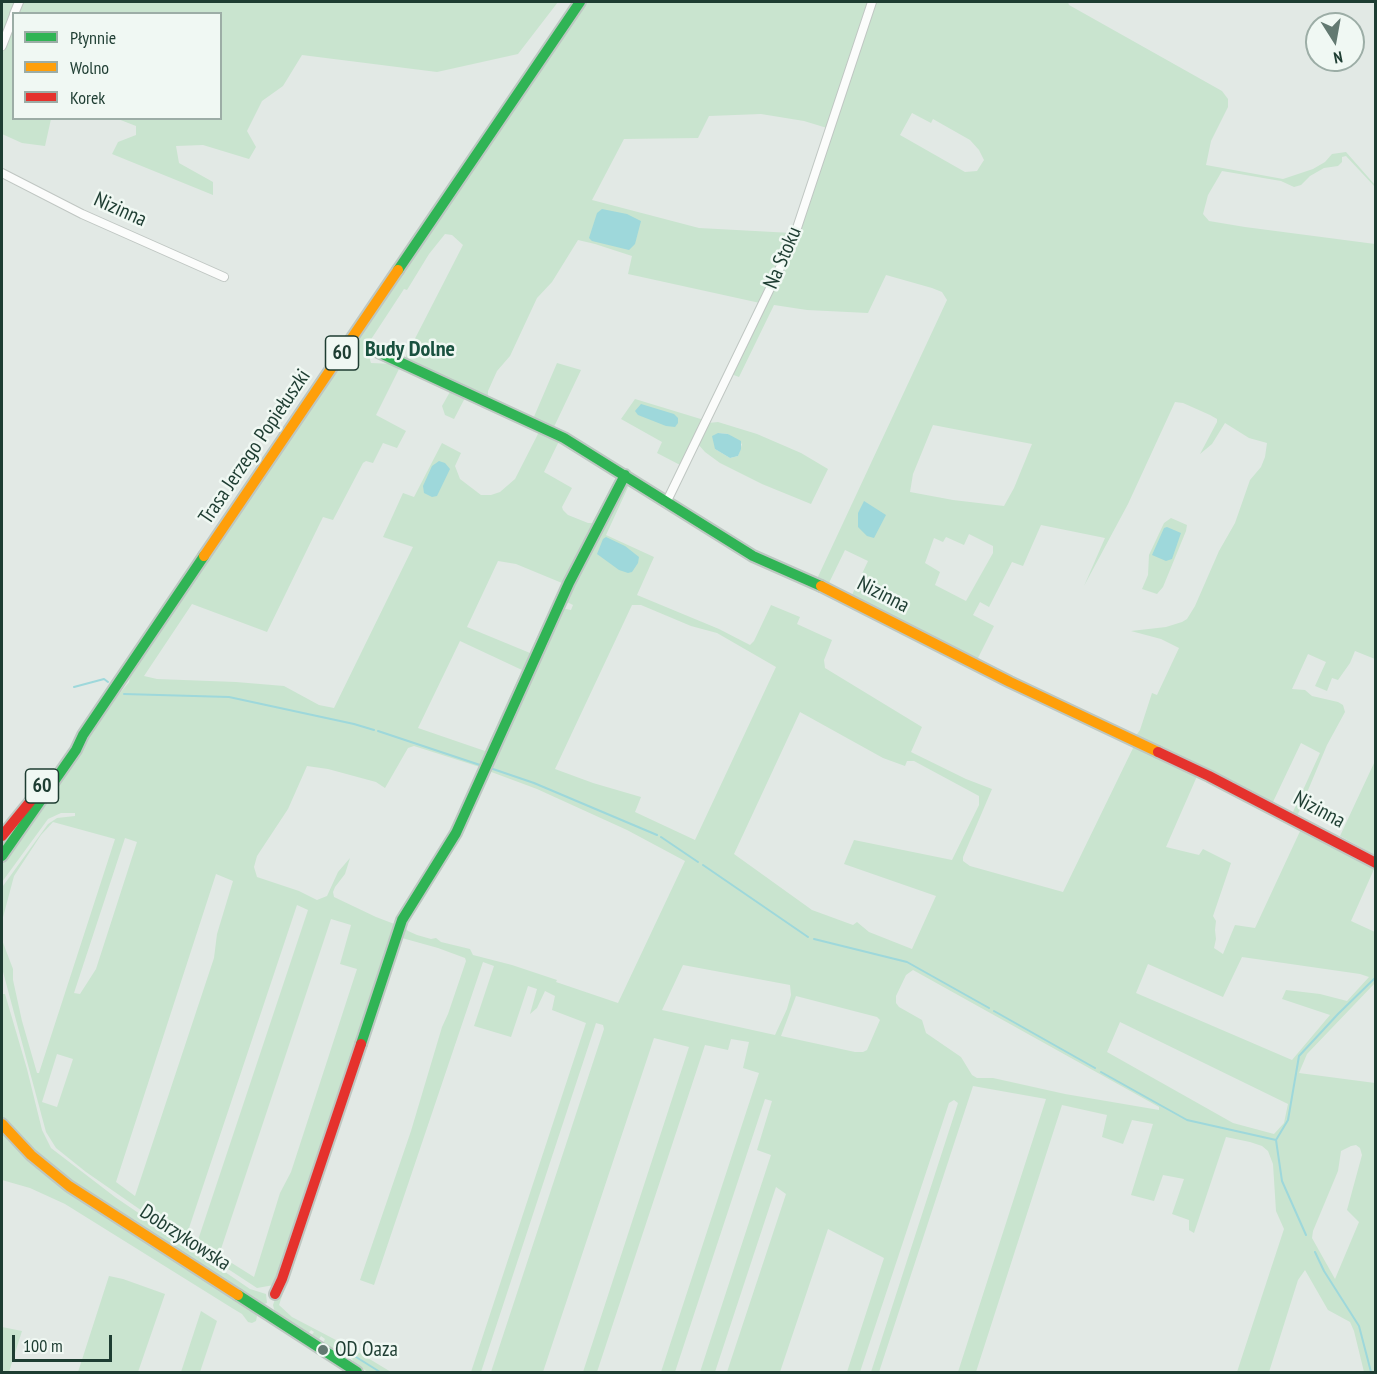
<!DOCTYPE html>
<meta charset="utf-8">
<style>
body{margin:0}
#map{position:relative;width:1377px;height:1374px;overflow:hidden;background:#e2e9e5;font-family:"PT Sans Narrow",sans-serif}
canvas{display:block}
.frame{position:absolute;inset:0;border:3px solid #1e3d32;pointer-events:none}
.legend{position:absolute;left:12px;top:12px;width:210px;height:108px;box-sizing:border-box;background:#f0f8f3;border:2px solid #9cada6;margin:0;padding:8px 10px;list-style:none;font-size:18px;color:#1e3d32}
.legend li{display:flex;align-items:center;gap:12px;height:30px}
.legend b{width:30px;border:2px solid #9cada6}
.north{position:absolute;left:1305px;top:12px;width:60px;height:60px;box-sizing:border-box;background:#f0f8f3;border:2px solid #9cada6;border-radius:50%;rotate:169deg;font-size:16px;font-weight:700;line-height:24px;text-align:center;color:#1e3d32}
.north::after{content:'';display:block;margin:auto;width:21px;height:27px;background:#637971;clip-path:polygon(50% 0,100% 100%,50% 72%,0 100%)}
.scale{position:absolute;left:12px;top:1335px;width:100px;height:27px;box-sizing:border-box;border:3px solid #1e3d32;border-top:0;padding-left:8px;font-size:18px;line-height:21px;white-space:nowrap;color:#1e3d32;-webkit-text-stroke:4px #f0f8f3;paint-order:stroke}
</style>
<div id="map">
<canvas width="1377" height="1374"></canvas>
<div class="frame"></div>
<ul class="legend">
<li><b style="height:8px;background:#30b455"></b>Płynnie</li>
<li><b style="height:8px;background:#ff9f0a"></b>Wolno</li>
<li><b style="height:8px;background:#e5322d"></b>Korek</li>
</ul>
<div class="north">N</div>
<div class="scale">100 m</div>
</div>
<script>
const context = document.querySelector('canvas').getContext('2d');
context.lineJoin = 'round';
function paint(path, color) { context.fillStyle = color; context.fill(path, 'evenodd'); }
const poly = rows => new Path2D(rows.map(r => 'M' + r).join(''));
function stroke(path, color, width, dash) { context.strokeStyle = color; context.lineWidth = width; context.lineCap = dash ? 'butt' : 'round'; context.setLineDash(dash || []); context.stroke(path); }
function drawText(font, color, halo, rows, align = 'center') {
  context.font = font + ' "PT Sans Narrow",sans-serif'; context.lineWidth = 5; context.setLineDash([]); context.textBaseline = 'middle'; context.strokeStyle = halo; context.fillStyle = color; for (const [text, x, y, turn = 0] of rows) {
    context.save(); context.translate(x, y); context.rotate((+turn || 0) * Math.PI / 180); context.textAlign = isNaN(turn) ? turn : align; if (halo) context.strokeText(text, 0, 0); context.fillText(text, 0, 0); context.restore();
  }
}
paint(poly([
 [2,2,558,2,518,54,437,72,302,55,283,86,262,101,247,131,256,147,249,159,203,145,176,146,179,163,213,182,213,195,112,154,118,142,136,135,136,126,118,119,220,118,220,14,14,14,14,118,51,119,45,146,22,143,2,134],
 [586,2,870,2,827,128,804,121,761,114,709,116,698,138,624,139,592,200,699,228,792,233,792,236,760,303,628,274,632,256,595,244,578,240,552,282,537,298,510,356,497,371,488,391,488,399,403,362,463,245,452,235,445,234,429,254,407,290,404,289,368,344,378,349,371,351,370,360,371,363,394,364,400,367,376,415,406,431,397,448,383,443,373,463,366,461,363,463,333,520,323,517,267,632,192,604,144,676,157,679,236,682,284,686,319,705,334,708,413,547,383,537,403,493,414,497,442,443,461,453,455,466,460,479,481,495,491,495,500,492,515,479,540,430,560,439,544,472,572,488,562,507,563,510,568,515,588,523,592,523,618,474,619,478,483,768,414,746,408,748,385,788,376,782,328,769,307,766,288,809,257,856,254,867,257,877,299,891,317,900,327,896,338,872,350,858,345,874,335,887,333,892,334,897,376,917,397,925,278,1280,274,1285,257,1288,167,1229,165,1223,158,1222,86,1172,56,1148,46,1132,2,968,2,940,13,969,13,980,22,1021,37,1073,39,1073,115,839,53,822,41,835,14,876,2,921,3,886,48,824,57,818,75,816,75,813,61,813,48,819,2,882,2,865,110,705,129,682,130,677,219,544],
 [498,561,516,564,562,583,530,653,467,627],
 [460,641,522,670,485,751,418,728],
 [125,838,137,842,96,969,80,994,74,993],
 [216,874,233,881,217,934,214,958,135,1196,116,1182],
 [297,905,308,910,198,1240,187,1234],
 [331,919,351,925,340,964,357,969,291,1172,280,1193,254,1277,219,1255],
 [57,1054,73,1059,57,1107,42,1102],
 [874,2,1068,2,1069,5,1222,91,1228,99,1228,107,1211,141,1206,165,1283,179,1313,169,1325,162,1332,154,1346,152,1375,185,1375,187,1346,156,1342,157,1342,162,1338,166,1324,168,1310,176,1301,185,1294,187,1281,181,1222,171,1208,195,1203,214,1209,221,1245,227,1375,244,1375,659,1355,651,1350,663,1338,680,1332,678,1327,691,1315,686,1326,662,1308,654,1292,689,1305,690,1312,696,1338,702,1343,705,1345,712,1327,745,1298,814,1292,814,1320,753,1301,743,1272,804,1135,737,1140,730,1152,693,1157,695,1179,648,1161,639,1131,631,1166,627,1182,622,1187,619,1195,606,1219,551,1235,523,1250,480,1261,467,1265,457,1267,443,1249,438,1225,423,1212,444,1200,454,1217,422,1217,419,1210,415,1183,403,1175,402,1128,504,1084,586,1105,538,1041,525,1023,566,1012,562,989,607,980,602,973,615,994,626,976,662,851,597,868,561,845,550,827,587,816,581,947,300,942,292,932,288,886,275,868,313,807,310,774,305,739,377,731,374,794,243],
 [912,113,931,123,933,119,970,140,979,150,984,160,977,171,965,172,900,135],
 [933,425,1032,444,1014,488,1004,506,953,500,910,492,913,474],
 [969,534,993,546,993,553,966,601,935,585,940,572,925,563,934,538,943,542,946,537,964,545],
 [557,363,581,370,553,429,533,419],
 [451,390,466,396,454,419,445,415,442,406],
 [635,399,704,420,682,466,657,453,662,442,621,419],
 [718,422,757,434,801,453,828,469,811,504,762,484,720,463,705,452,697,443,708,423],
 [718,433,728,434,742,444,738,456,730,458,715,449],
 [625,482,630,483,606,535,654,557,637,595,719,629,750,645,754,641,771,605,800,617,797,624,832,640,824,660,825,668,922,727,911,752,966,779,992,789,963,857,963,861,970,866,1063,892,1135,744,1198,774,1166,847,1199,855,1203,849,1231,863,1213,916,1216,921,1215,930,1216,939,1214,948,1223,954,1235,925,1255,928,1302,827,1375,867,1351,921,1375,932,1375,983,1307,1054,1299,1073,1375,1083,1375,1372,1364,1372,1354,1331,1350,1322,1328,1310,1305,1270,1298,1280,1269,1372,1237,1372,1284,1229,1276,1211,1273,1164,1268,1151,1262,1146,1250,1142,1226,1137,1194,1233,1189,1230,1189,1220,1172,1214,1184,1179,1163,1175,1154,1201,1131,1195,1153,1124,1132,1120,1123,1144,1102,1137,1107,1115,1062,1105,976,1372,958,1372,1046,1099,973,1086,879,1372,871,1372,958,1103,954,1100,949,1103,860,1372,847,1372,884,1258,828,1229,780,1372,727,1372,786,1194,776,1187,715,1372,700,1372,771,1155,757,1150,772,1101,765,1099,675,1372,661,1372,759,1073,743,1068,749,1042,731,1039,728,1050,705,1045,597,1372,583,1372,689,1047,654,1038,543,1372,491,1372,604,1029,603,1025,596,1023,481,1372,471,1372,586,1023,552,1010,555,996,545,991,537,1008,530,1014,537,989,528,986,511,1037,474,1026,494,966,483,962,374,1285,360,1280,411,1131,442,1027,448,1014,466,961,465,958,438,948,402,938,279,1305,292,1317,353,1349,391,1372,368,1372,352,1362,353,1360,350,1358,348,1360,323,1343,325,1339,321,1336,318,1341,311,1336,314,1332,311,1330,308,1334,275,1313,273,1305,404,927,408,931,417,935,431,939,436,938,441,942,470,949,473,955,512,965,557,980,556,982,618,1003,685,861,627,830,537,789,486,770,561,608,571,610,573,605,565,601],
 [632,605,641,605,691,626,717,633,776,667,695,840,635,812,641,797,593,783,555,769],
 [800,712,883,758,905,766,907,761,914,761,979,796,979,805,952,860,854,840,844,864,936,896,912,949,869,932,857,922,853,925,812,910,734,854],
 [1242,957,1360,974,1369,977,1347,1001,1320,994,1286,990,1282,999,1330,1015,1292,1060,1136,993,1148,964,1223,997],
 [683,965,790,985,791,995,787,1009,775,1035,662,1010],
 [913,970,1159,1107,1159,1110,1065,1094,993,1078,977,1078,972,1075,961,1057,926,1033,922,1020,899,1007,896,1003,896,996,906,975],
 [796,996,877,1017,880,1020,867,1050,863,1052,855,1052,781,1036],
 [1120,1022,1288,1104,1284,1123,1274,1134,1233,1123,1107,1052],
 [1356,1145,1360,1148,1362,1155,1347,1210,1359,1222,1335,1279,1312,1238,1313,1231,1338,1171,1341,1151,1351,1146],
 [1171,518,1187,525,1186,531,1163,587,1157,594,1142,589,1148,575,1149,555,1164,523],
 [1375,761,1376,855,1375,855,1340,836],
 [2,994,5,994,27,1069,42,1130,51,1148,115,1197,250,1289,266,1294,267,1303,262,1305,65,1179,14,1132,2,1118],
 [2,1130,45,1174,254,1311,257,1316,256,1321,252,1323,248,1322,242,1314,232,1308,65,1204,30,1188,2,1180],
 [109,1276,123,1279,165,1294,138,1372,78,1372],
 [201,1311,217,1321,200,1372,181,1372],
 [2,1327,22,1331,9,1372,2,1372]
]), '#c9e4cf');
paint(poly([
 [602,209,627,214,641,221,635,244,629,250,592,241,589,238,597,213],
 [641,404,674,414,678,418,678,423,675,427,666,426,638,415,635,411],
 [718,433,728,434,741,441,741,449,738,456,730,458,715,449,712,436],
 [439,461,445,463,450,469,437,496,432,497,424,493,423,486,432,466],
 [864,501,886,515,874,538,867,536,858,527,858,513],
 [1167,527,1181,533,1172,559,1166,561,1152,555,1164,528],
 [606,537,625,546,639,557,638,563,632,572,628,573,619,570,597,554,603,539]
]), '#9ed8db');
stroke(poly([
 [74,687,104,679,108,682],
 [124,694,229,697,354,724,374,730],
 [378,731,483,766],
 [490,768,534,783,657,835],
 [661,837,698,862],
 [703,865,808,937],
 [814,939,907,962,989,1008],
 [994,1011,1095,1068],
 [1101,1072,1187,1120,1276,1140,1282,1181,1306,1235],
 [1276,1140,1288,1120,1299,1056,1338,1014,1376,977],
 [1315,1252,1324,1271,1359,1326,1371,1372],
 [356,1357,380,1372]
]), '#9ed8db', 2);
const street = poly([
 [14,14,19,2],
 [2,46,14,15],
 [2,173,82,214,224,277],
 [666,503,792,243,872,2]
]);
const fast = poly([
 [398,270,580,2],
 [378,352,564,438,753,556,821,586],
 [2,856,76,750,83,735,204,556],
 [361,1044,402,920,456,833,569,583,625,475],
 [238,1295,357,1372]
]);
const slow = poly([
 [204,556,398,270],
 [821,586,1010,682,1158,752],
 [2,1124,31,1155,69,1186,238,1295]
]);
const jam = poly([
 [1158,752,1209,776,1376,863],
 [2,836,47,781],
 [275,1294,282,1279,361,1044]
]);
stroke(street, '#bfc6c2', 10);
stroke(fast, '#bdc7c2', 14);
stroke(slow, '#bdc7c2', 14);
stroke(jam, '#bdc7c2', 14);
stroke(street, '#fbfcfb', 8);
stroke(fast, '#30b455', 10);
stroke(slow, '#ff9f0a', 10);
stroke(jam, '#e5322d', 10);
for (const [x, y, r, color] of [
 [323,1350,6,"#637971"]
]) { const dot = new Path2D(); dot.arc(x, y, r, 0, 2 * Math.PI); context.fillStyle = color; context.fill(dot); stroke(dot, '#f0f8f3', 2); }
for (const [x, y, w] of [
 [342,353,33],
 [42,786,33]
]) { const box = new Path2D(); box.roundRect(x - w / 2, y - 17, w, 34, 4.5); context.fillStyle = '#f0f8f3'; context.fill(box); stroke(box, '#1e3d32', 1.5); }
drawText('bold 20px', '#1e3d32', null, [
 ["60",342,353],
 ["60",42,786]
]);
drawText('21px', '#1e3d32', '#f0f8f3', [
 ["Nizinna",120,210,24],
 ["Na Stoku",783,258,-67],
 ["Trasa Jerzego Popiełuszki",255,447,-56],
 ["Nizinna",883,595,27],
 ["Nizinna",1319,810,28],
 ["Dobrzykowska",185,1238,33]
]);
drawText('21px', '#1e3d32', '#f0f8f3', [
 ["OD Oaza",335,1350]
], 'left');
drawText('bold 22px', '#19513f', '#f0f8f3', [
 ["Budy Dolne",410,350]
]);
</script>
